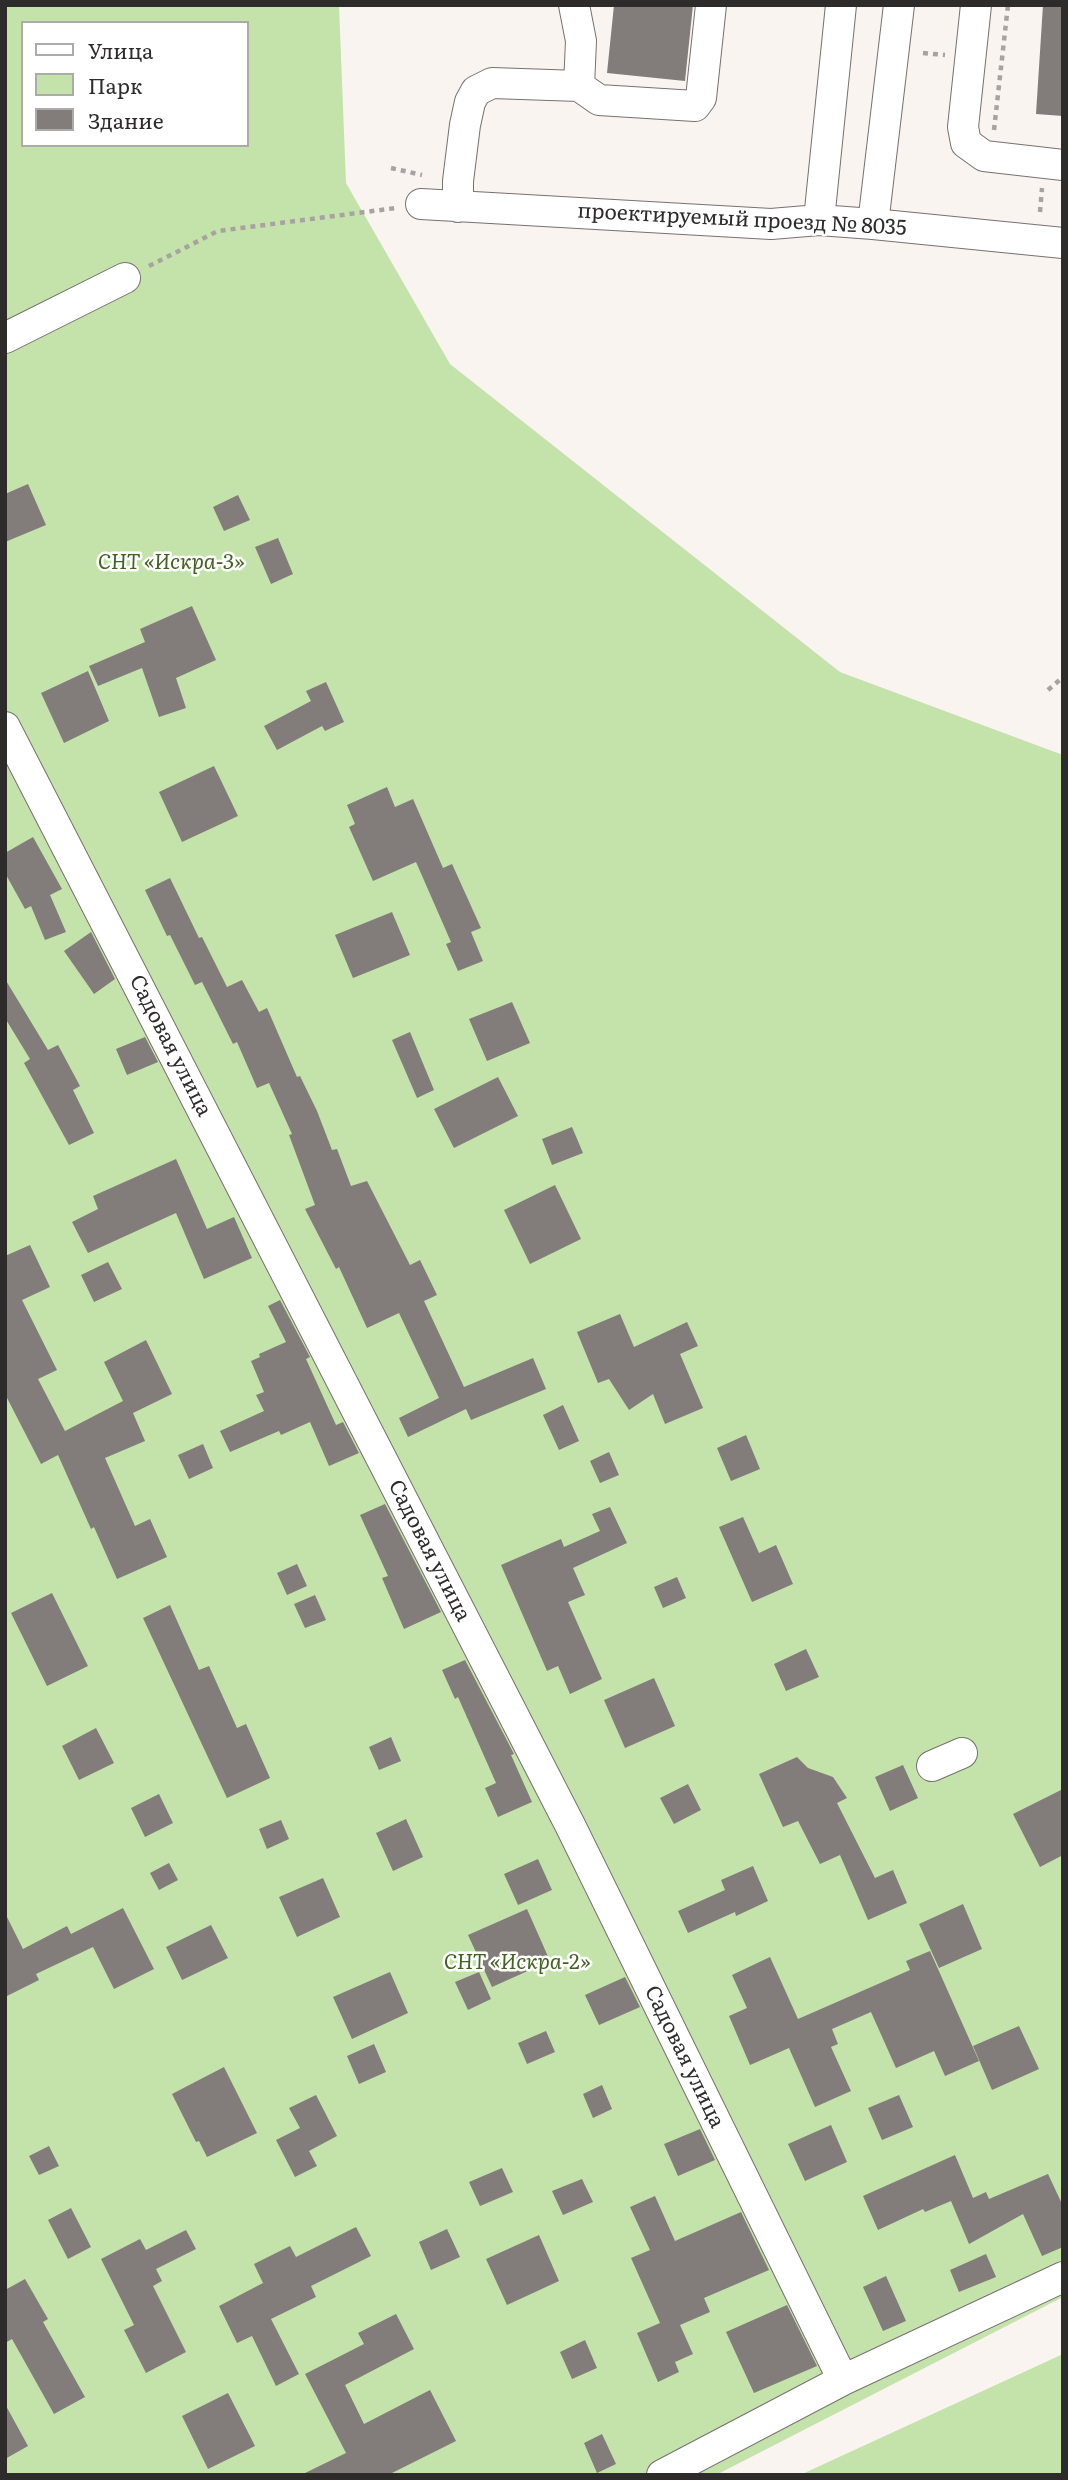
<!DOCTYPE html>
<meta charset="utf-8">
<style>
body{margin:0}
#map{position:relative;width:1068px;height:2480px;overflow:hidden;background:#faf4f1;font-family:Literata,serif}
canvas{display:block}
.frame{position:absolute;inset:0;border:7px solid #2e2c2b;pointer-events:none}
.legend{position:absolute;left:21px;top:21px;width:228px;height:126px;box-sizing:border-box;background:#fff;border:2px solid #ababaa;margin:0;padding:9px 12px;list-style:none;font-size:21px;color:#2e2c2b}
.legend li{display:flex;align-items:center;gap:14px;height:35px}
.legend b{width:35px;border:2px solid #ababaa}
</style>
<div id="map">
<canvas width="1068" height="2480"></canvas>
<div class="frame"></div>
<ul class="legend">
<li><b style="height:9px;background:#fff"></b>Улица</li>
<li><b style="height:19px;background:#c4e3aa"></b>Парк</li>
<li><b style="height:19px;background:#827c7a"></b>Здание</li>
</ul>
</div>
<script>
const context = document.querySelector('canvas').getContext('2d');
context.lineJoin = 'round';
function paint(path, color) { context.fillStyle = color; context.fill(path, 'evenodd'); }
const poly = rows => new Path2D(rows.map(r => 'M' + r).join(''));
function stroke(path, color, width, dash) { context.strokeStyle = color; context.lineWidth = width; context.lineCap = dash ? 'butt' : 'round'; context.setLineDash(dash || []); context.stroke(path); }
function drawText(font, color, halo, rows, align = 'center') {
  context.font = font + ' Literata,serif'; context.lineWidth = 5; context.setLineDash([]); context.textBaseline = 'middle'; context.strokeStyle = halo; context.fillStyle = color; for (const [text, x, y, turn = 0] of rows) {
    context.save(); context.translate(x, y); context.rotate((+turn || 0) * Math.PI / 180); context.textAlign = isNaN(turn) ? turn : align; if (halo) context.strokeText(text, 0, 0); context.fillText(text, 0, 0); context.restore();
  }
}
paint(poly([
 [5,5,339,5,346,183,450,364,840,672,1063,755,1063,2297,716,2475,5,2475],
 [23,23,247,23,247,145,23,145],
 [1063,2354,1063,2475,800,2475]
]), '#c4e3aa');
paint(poly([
 [614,5,693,5,685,81,607,73],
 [1043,5,1063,5,1063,116,1036,114],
 [28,484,46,525,5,542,5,494],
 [238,495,250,520,224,531,213,507],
 [278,538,293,574,271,584,255,547],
 [192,606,216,660,176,678,186,708,159,717,142,668,98,686,89,666,145,642,140,629],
 [88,671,109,721,64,743,41,693],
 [326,682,344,722,325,731,322,726,277,750,264,726,311,701,306,691],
 [214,766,238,816,182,842,159,792],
 [387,787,395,807,413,799,443,868,452,864,481,928,471,932,483,961,458,971,446,944,451,942,416,862,373,881,349,827,355,824,347,805],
 [33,837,62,889,50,895,66,932,45,940,31,906,25,909,5,873,5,853],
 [170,878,199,938,202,937,227,987,242,980,259,1012,267,1008,297,1077,300,1076,317,1111,332,1150,337,1149,351,1186,367,1181,410,1265,420,1260,437,1295,424,1301,464,1387,533,1358,546,1389,471,1420,466,1409,408,1437,399,1418,439,1398,399,1313,367,1328,339,1267,336,1269,305,1209,315,1205,289,1135,292,1134,269,1083,257,1088,237,1042,233,1044,202,982,195,985,170,935,167,936,145,890],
 [392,912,410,955,353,978,335,935],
 [91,932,115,979,94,994,64,951],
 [5,979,48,1050,58,1045,80,1086,73,1090,94,1133,69,1145,24,1063,30,1059,5,1018],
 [512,1002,530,1043,487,1061,469,1019],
 [410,1032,434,1090,417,1098,392,1040],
 [145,1037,158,1062,127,1075,116,1049],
 [498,1077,518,1116,454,1148,434,1109],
 [572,1127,583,1153,552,1165,542,1139],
 [176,1159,207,1229,234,1217,252,1258,204,1279,176,1213,88,1253,72,1222,98,1209,93,1196],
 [555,1185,581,1239,530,1264,504,1210],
 [30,1245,50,1287,22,1300,57,1370,38,1379,65,1431,123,1401,104,1362,146,1340,172,1394,133,1413,145,1441,105,1458,135,1526,150,1519,167,1557,117,1579,94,1527,91,1529,58,1455,41,1464,5,1394,5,1256],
 [108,1262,122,1289,94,1302,81,1275],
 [280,1300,310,1357,306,1359,336,1425,343,1422,359,1453,329,1466,310,1422,281,1435,279,1431,230,1452,220,1431,264,1411,256,1395,264,1392,251,1361,260,1357,259,1354,286,1342,268,1306],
 [620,1314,634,1347,687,1322,698,1346,680,1354,703,1408,665,1424,653,1394,629,1410,609,1379,598,1383,577,1332],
 [563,1405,579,1441,559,1450,543,1415],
 [746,1435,760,1469,731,1481,717,1448],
 [203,1444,213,1468,189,1479,178,1455],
 [609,1452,619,1475,600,1483,590,1461],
 [385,1504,441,1612,404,1629,382,1578,388,1576,360,1515],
 [610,1507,627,1543,573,1568,585,1595,568,1602,602,1679,570,1694,558,1666,547,1671,501,1565,561,1539,564,1547,600,1531,592,1514],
 [743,1517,759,1553,776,1545,793,1584,752,1602,719,1527],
 [297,1564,307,1586,287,1595,277,1573],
 [677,1577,686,1598,663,1608,654,1587],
 [52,1593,88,1666,47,1686,11,1613],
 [315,1595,326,1620,305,1628,294,1604],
 [170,1605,199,1670,209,1666,237,1728,246,1724,270,1778,227,1798,143,1618],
 [806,1649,819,1677,786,1691,774,1664],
 [465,1660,514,1754,511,1755,532,1802,498,1817,485,1788,496,1783,458,1697,455,1699,442,1670],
 [654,1678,675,1726,625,1748,604,1700],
 [96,1728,114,1763,79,1780,62,1746],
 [391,1737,401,1761,379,1770,369,1747],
 [797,1757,808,1768,833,1777,847,1798,837,1803,875,1878,893,1870,907,1903,868,1920,840,1855,820,1864,798,1821,783,1827,759,1774],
 [903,1765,918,1798,890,1811,875,1777],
 [688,1784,701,1810,674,1824,660,1798],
 [1063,1789,1063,1855,1040,1867,1013,1814],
 [159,1794,173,1823,145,1837,131,1808],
 [406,1819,423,1857,393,1871,376,1833],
 [281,1820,289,1839,267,1849,259,1829],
 [538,1859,552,1890,518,1905,504,1874],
 [169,1863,178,1880,159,1890,150,1873],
 [753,1866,768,1901,736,1916,735,1912,688,1933,678,1911,725,1890,721,1880],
 [323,1878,340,1917,297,1937,279,1897],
 [963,1904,982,1949,939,1968,919,1924],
 [123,1908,154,1969,114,1989,93,1947,36,1974,39,1980,5,1997,5,1913,23,1949,67,1926,71,1934],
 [527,1909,550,1961,492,1987,468,1935],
 [211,1925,228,1958,182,1980,166,1947],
 [930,1951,979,2061,945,2076,934,2051,896,2068,871,2012,832,2029,838,2044,831,2047,851,2091,815,2107,789,2048,750,2065,729,2016,747,2008,732,1975,770,1957,798,2019,910,1970,906,1961],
 [390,1972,408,2013,352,2039,333,1997],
 [479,1972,491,1999,468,2010,455,1982],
 [625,1977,640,2007,599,2025,585,1995],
 [1019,2026,1039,2069,992,2090,973,2046],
 [546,2031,555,2052,527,2064,518,2043],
 [374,2044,386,2072,359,2084,347,2056],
 [224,2067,257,2133,207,2157,199,2141,196,2142,172,2094],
 [602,2085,612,2109,593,2118,583,2094],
 [316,2095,337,2136,309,2151,317,2166,295,2177,276,2140,300,2128,289,2108],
 [899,2095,913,2127,882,2140,868,2108],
 [831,2125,847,2162,805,2181,788,2144],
 [700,2129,715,2160,678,2176,664,2144],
 [49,2146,59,2166,39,2175,29,2156],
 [955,2155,973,2198,986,2192,989,2199,1048,2174,1063,2206,1063,2247,1042,2256,1023,2214,969,2244,951,2201,925,2212,923,2209,878,2230,863,2196],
 [502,2168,513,2192,480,2206,469,2182],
 [582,2179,593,2202,563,2215,552,2191],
 [655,2196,675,2241,741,2212,769,2270,704,2298,710,2312,680,2325,693,2354,675,2362,679,2372,658,2382,637,2333,660,2323,631,2258,650,2250,630,2207],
 [71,2208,91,2247,68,2259,48,2220],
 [356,2227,371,2256,311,2286,316,2297,271,2319,299,2374,276,2386,252,2336,237,2343,219,2306,263,2283,254,2264,290,2246,296,2257],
 [447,2229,460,2257,431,2270,419,2242],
 [186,2230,196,2249,156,2269,162,2281,153,2286,186,2352,146,2373,124,2330,134,2325,101,2259,140,2239,146,2250],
 [539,2235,559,2281,507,2305,486,2259],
 [986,2254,996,2277,959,2292,950,2270],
 [886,2276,906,2321,883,2331,863,2287],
 [25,2279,48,2319,43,2322,85,2397,54,2414,12,2339,5,2343,5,2290],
 [787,2305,817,2366,754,2393,726,2332],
 [396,2314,414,2349,345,2385,364,2424,430,2390,456,2441,388,2475,301,2475,346,2453,305,2374,364,2344,358,2333],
 [585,2340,597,2368,572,2379,560,2352],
 [228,2393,255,2446,208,2469,182,2416],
 [5,2404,28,2446,5,2459],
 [602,2434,616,2464,597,2473,584,2443]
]), '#827c7a');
const minor = poly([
 [574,5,581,41,579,86],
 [976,5,963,127,966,143,984,156,1063,165],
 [421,204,771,224,819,220,873,224,1063,243],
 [458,207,458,181,465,125,470,102,476,91,492,83,579,86,599,100,695,106,701,98,711,5],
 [819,220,841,5],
 [873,224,899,5],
 [5,338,125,278],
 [5,727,570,1825,843,2380],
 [932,1766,962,1753],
 [662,2475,843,2380,1063,2277]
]);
stroke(minor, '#77716f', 32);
stroke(poly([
 [923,53,945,55],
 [994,130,1008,5],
 [391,168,422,175],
 [1040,212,1042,188],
 [149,266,218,231,396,208],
 [1048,690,1063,677]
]), '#a8a3a1', 4.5, [5, 5]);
stroke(minor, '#fff', 30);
drawText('21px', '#2e2c2b', '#fff', [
 ["проектируемый проезд № 8035",742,220,3],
 ["Садовая улица",170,1046,63],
 ["Садовая улица",429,1551,63],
 ["Садовая улица",684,2057,64]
]);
drawText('italic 21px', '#42631f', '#fff', [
 ["СНТ «Искра-3»",171,563],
 ["СНТ «Искра-2»",517,1963]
]);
</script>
